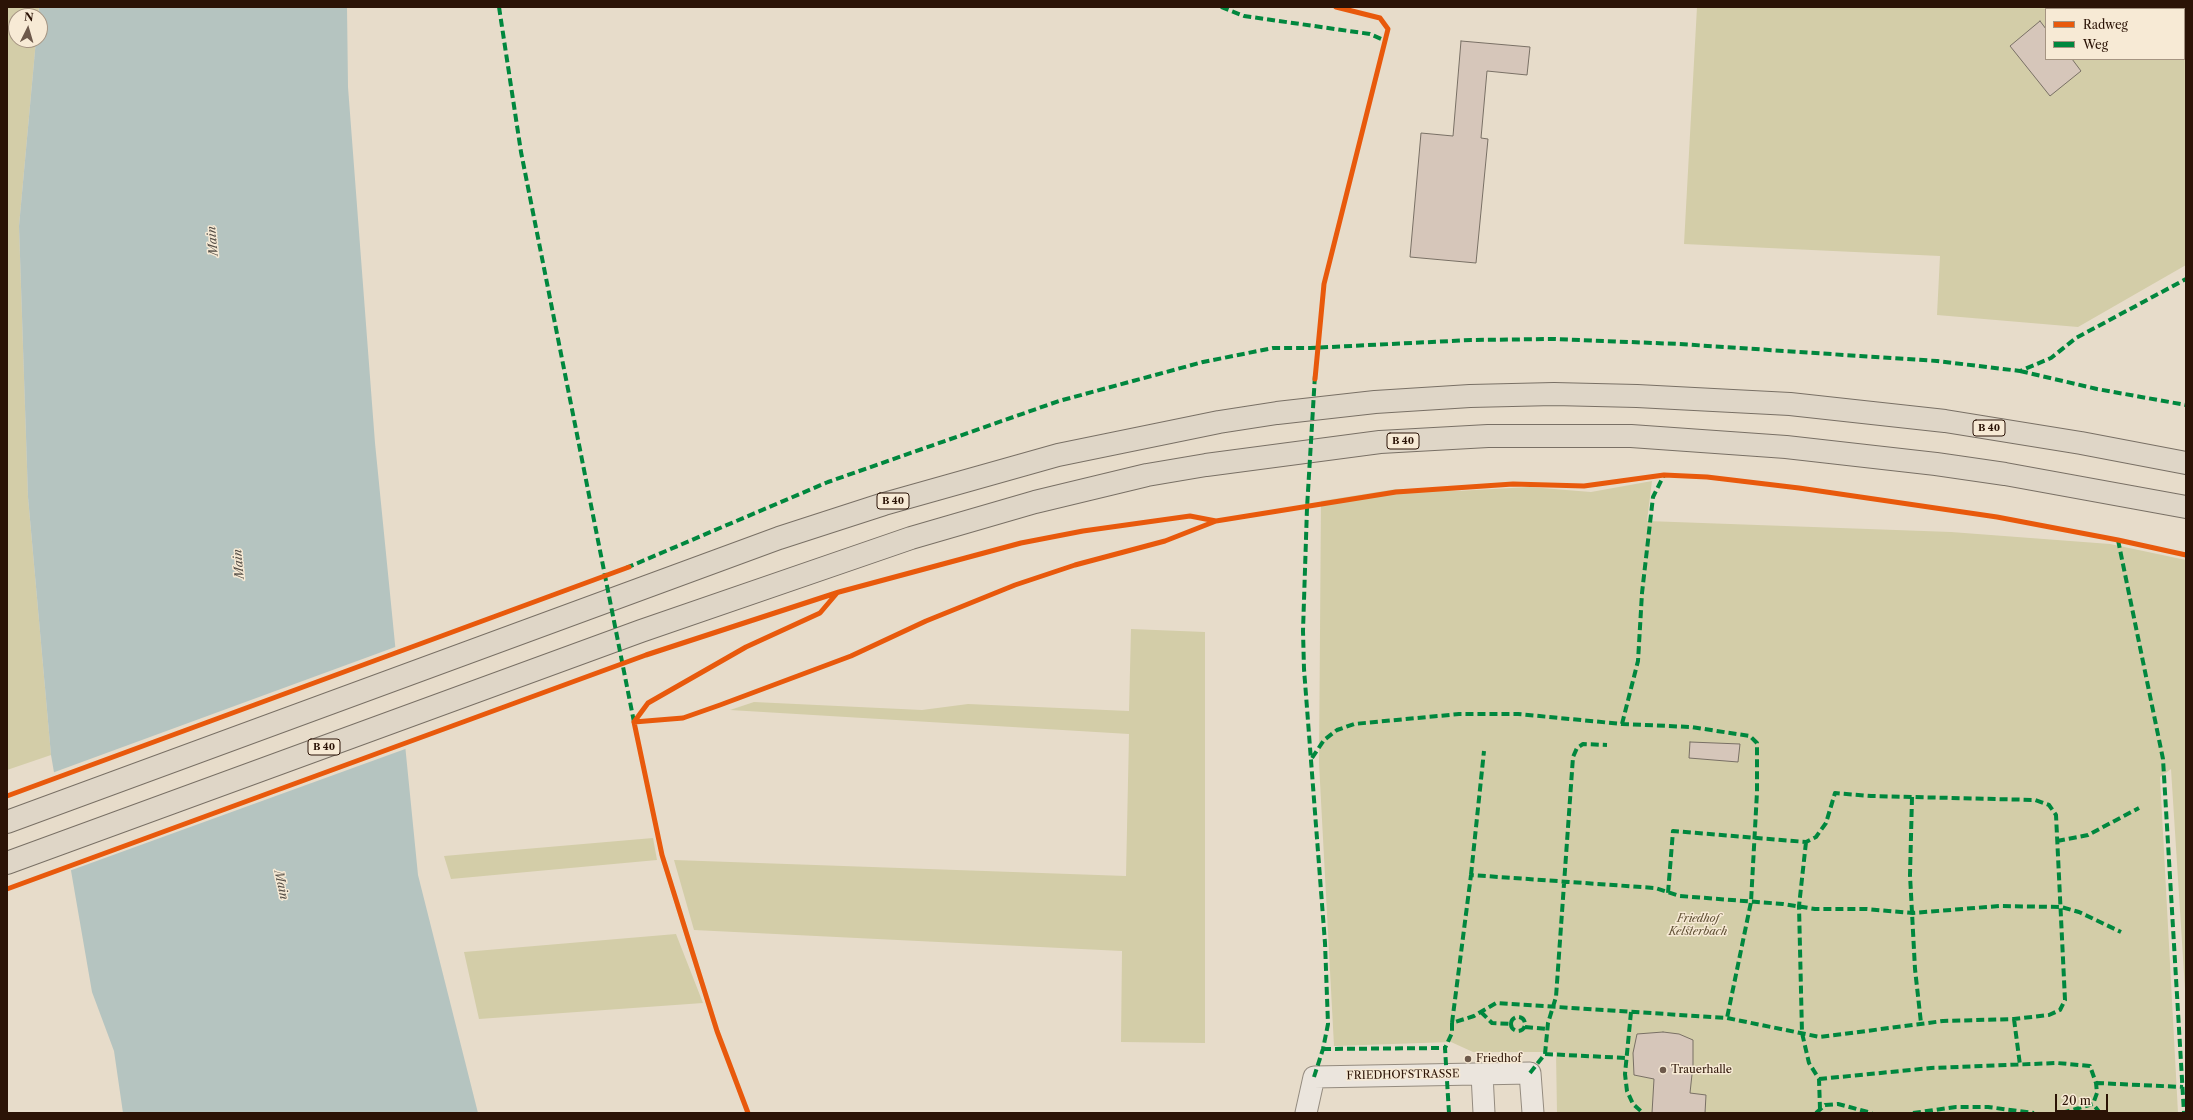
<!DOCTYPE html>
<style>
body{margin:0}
#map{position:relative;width:2193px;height:1120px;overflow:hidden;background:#e7dcca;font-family:"Libre Caslon Text",serif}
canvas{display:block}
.frame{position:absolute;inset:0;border:8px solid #2b1306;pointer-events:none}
.legend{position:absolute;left:2045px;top:8px;width:140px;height:52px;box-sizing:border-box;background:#f7ead5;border:1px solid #a59482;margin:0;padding:5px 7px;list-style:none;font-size:12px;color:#2b1306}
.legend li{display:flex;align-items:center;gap:8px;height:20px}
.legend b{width:20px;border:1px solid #a59482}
.north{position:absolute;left:8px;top:8px;width:40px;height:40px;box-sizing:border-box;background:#f7ead5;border:1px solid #a59482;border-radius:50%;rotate:5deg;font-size:11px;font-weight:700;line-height:16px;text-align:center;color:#2b1306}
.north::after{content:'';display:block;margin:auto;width:14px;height:18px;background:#6d594b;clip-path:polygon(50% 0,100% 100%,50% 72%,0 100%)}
.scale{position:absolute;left:2055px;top:1094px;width:53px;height:18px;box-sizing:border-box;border:2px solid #2b1306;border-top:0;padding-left:5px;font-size:12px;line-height:14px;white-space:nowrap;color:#2b1306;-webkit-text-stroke:3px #f7ead5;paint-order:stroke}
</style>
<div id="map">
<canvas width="2193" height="1120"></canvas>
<div class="frame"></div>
<ul class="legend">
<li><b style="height:5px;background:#e8590c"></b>Radweg</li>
<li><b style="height:5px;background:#00873e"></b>Weg</li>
</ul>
<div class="north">N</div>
<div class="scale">20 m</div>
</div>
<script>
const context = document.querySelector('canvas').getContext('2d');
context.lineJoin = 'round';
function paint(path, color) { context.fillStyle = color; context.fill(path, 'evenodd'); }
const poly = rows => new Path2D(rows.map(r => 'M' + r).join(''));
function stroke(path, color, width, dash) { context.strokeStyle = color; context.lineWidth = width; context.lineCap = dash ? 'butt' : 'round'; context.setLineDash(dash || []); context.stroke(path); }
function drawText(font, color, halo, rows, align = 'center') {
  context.font = font + ' "Libre Caslon Text",serif'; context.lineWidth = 3; context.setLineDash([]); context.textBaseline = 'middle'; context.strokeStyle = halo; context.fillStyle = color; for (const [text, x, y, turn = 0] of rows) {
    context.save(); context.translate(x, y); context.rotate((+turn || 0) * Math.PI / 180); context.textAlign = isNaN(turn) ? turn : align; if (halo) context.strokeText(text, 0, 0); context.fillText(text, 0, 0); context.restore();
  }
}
paint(poly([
 [7,7,39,7,38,16,16,16,16,40,36,40,19,226,28,497,51,755,7,770],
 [1697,7,2186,7,2186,265,2078,327,1937,315,1940,256,1684,244],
 [2046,9,2184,9,2184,59,2046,59],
 [1652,481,1647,521,1951,532,2110,544,2186,560,2186,1005,2171,769,2160,777,2178,1113,1557,1113,1556,1052,1473,1052,1451,1042,1334,1046,1319,763,1321,501,1396,489,1457,491,1529,487,1591,492],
 [1131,629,1205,632,1205,1043,1121,1042,1122,951,694,930,674,860,1126,876,1129,734,730,710,754,702,922,710,968,704,1129,711],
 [653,838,657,860,451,879,444,856],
 [676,934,703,1003,479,1019,464,952]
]), '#d3cda8');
paint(poly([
 [39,7,347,7,348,87,375,443,418,875,478,1113,123,1113,114,1051,92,992,51,755,28,497,19,226,36,40,40,40]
]), '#b5c4c0');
paint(poly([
 [398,646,408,748,69,871,52,773]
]), '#e7dcca');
const building = poly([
 [2040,21,2046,29,2046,59,2072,59,2081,71,2050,96,2010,46,2040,21],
 [1461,41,1530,47,1527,75,1487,71,1481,138,1488,139,1476,263,1410,257,1421,133,1453,136,1461,41],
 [1690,742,1740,744,1738,762,1689,758,1690,742],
 [1663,1032,1679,1034,1693,1040,1693,1065,1690,1093,1706,1095,1705,1113,1652,1113,1654,1079,1634,1075,1633,1053,1637,1034,1663,1032]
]);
paint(building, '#d6c6ba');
stroke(building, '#797065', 1);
const minor = poly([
 [1482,1074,1484,1113],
 [1306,1113,1314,1077,1530,1073,1533,1113]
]);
const highway = poly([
 [7,822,779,538,884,504,1058,455,1219,422,1277,413,1375,402,1470,396,1554,394,1637,396,1790,404,1945,421,2081,443,2186,463],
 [7,863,641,631,911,538,1035,502,1147,475,1206,465,1380,442,1488,436,1631,436,1786,447,1936,464,2005,474,2186,507]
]);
stroke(minor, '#948b7f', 23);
stroke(highway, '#797065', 24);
stroke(minor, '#ebe5dd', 21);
stroke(highway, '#dfd6c7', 22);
stroke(poly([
 [499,7,521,152,634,722],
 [1221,7,1244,16,1370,34,1386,41],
 [2020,371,2097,389,2186,405],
 [2118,540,2163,759,2184,1113],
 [626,568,828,482,1059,401,1203,362,1273,348,1310,348,1471,340,1554,339,1679,344,1860,356,1937,361,2020,371,2051,358,2076,338,2186,279],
 [1622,724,1638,661,1642,593,1653,497,1664,475],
 [1312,758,1324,740,1337,730,1354,724,1459,714,1518,714,1622,724,1691,727,1750,736,1757,743,1757,792,1751,902,1727,1018],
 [1912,797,1910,875,1915,969,1921,1023],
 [2057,841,2088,835,2139,808],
 [1806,842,1799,906,1802,1033,1809,1063,1819,1079,1820,1109],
 [1471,875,1484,751],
 [1481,1012,1492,1023,1511,1024],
 [1631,1012,1625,1074,1627,1091,1633,1104,1643,1113],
 '1511 1024a7 7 0 1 1 14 0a7 7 0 1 1-14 0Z',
 [2014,1019,2020,1065],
 [1452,1023,1471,875,1655,888,1680,896,1783,904,1815,909,1866,909,1913,913,1999,906,2061,907,2079,912,2121,932],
 [1525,1027,1547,1029],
 [1323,1049,1445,1048],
 [1545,1054,1627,1058],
 [1530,1073,1545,1054,1548,1023,1556,997,1573,757,1577,748,1583,744,1607,745],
 [1314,1077,1323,1049,1328,1024,1325,943,1304,669,1303,631,1307,508,1315,375],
 [1819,1079,1931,1068,2057,1063,2090,1066,2096,1083,2097,1093,2093,1104],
 [2096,1083,2183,1087],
 [1449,1113,1445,1048,1452,1033,1452,1023,1474,1016,1496,1003,1727,1018,1820,1037,1943,1021,2014,1019,2049,1015,2060,1010,2065,1000,2056,815,2049,805,2035,800,1871,796,1835,793,1826,823,1816,837,1806,842,1673,831,1668,893],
 [1816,1113,1825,1105,1838,1104,1872,1113],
 [1913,1113,1956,1107,1988,1107,2034,1113],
 [2062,1113,2093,1104,2100,1113]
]), '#00873e', 4, [8, 4]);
stroke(poly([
 [1315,379,1324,284,1388,29,1380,18,1336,7],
 [634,722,683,718,720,705,851,656,926,621,1015,585,1075,565,1165,541,1216,521,1396,492,1513,484,1584,486,1664,475,1707,477,1799,488,1997,517,2118,540,2186,555],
 [634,722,662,855,717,1031,748,1113],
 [634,722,648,703,746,647,820,613,837,593],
 [7,796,629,567],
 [7,889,646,655,839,592,1021,543,1083,531,1190,516,1216,521]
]), '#e8590c', 5);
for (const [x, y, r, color] of [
 [1468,1059,4,"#6d594b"],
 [1663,1070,4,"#6d594b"]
]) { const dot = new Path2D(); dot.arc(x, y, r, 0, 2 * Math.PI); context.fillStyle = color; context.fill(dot); stroke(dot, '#f7ead5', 1.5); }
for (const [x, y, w] of [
 [1989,428,32],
 [1403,441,32],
 [893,501,32],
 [324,747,32]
]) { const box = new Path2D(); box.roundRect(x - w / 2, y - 8, w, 16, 3); context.fillStyle = '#f7ead5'; context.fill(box); stroke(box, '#2b1306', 1); }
drawText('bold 10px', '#2b1306', null, [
 ["B 40",1989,428],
 ["B 40",1403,441],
 ["B 40",893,501],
 ["B 40",324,747]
]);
drawText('italic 11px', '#605035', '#f7ead5', [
 ["Friedhof",1698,919],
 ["Kelsterbach",1698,932]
]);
drawText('11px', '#2b1306', '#f7ead5', [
 ["Friedhof",1476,1059],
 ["Trauerhalle",1671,1070]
], 'left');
drawText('11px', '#2b1306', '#f7ead5', [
 ["FRIEDHOFSTRASSE",1403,1075,-1]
]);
drawText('italic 12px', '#544d45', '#f7ead5', [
 ["Main",213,241,-95],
 ["Main",239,564,-95],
 ["Main",281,885,78]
]);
</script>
